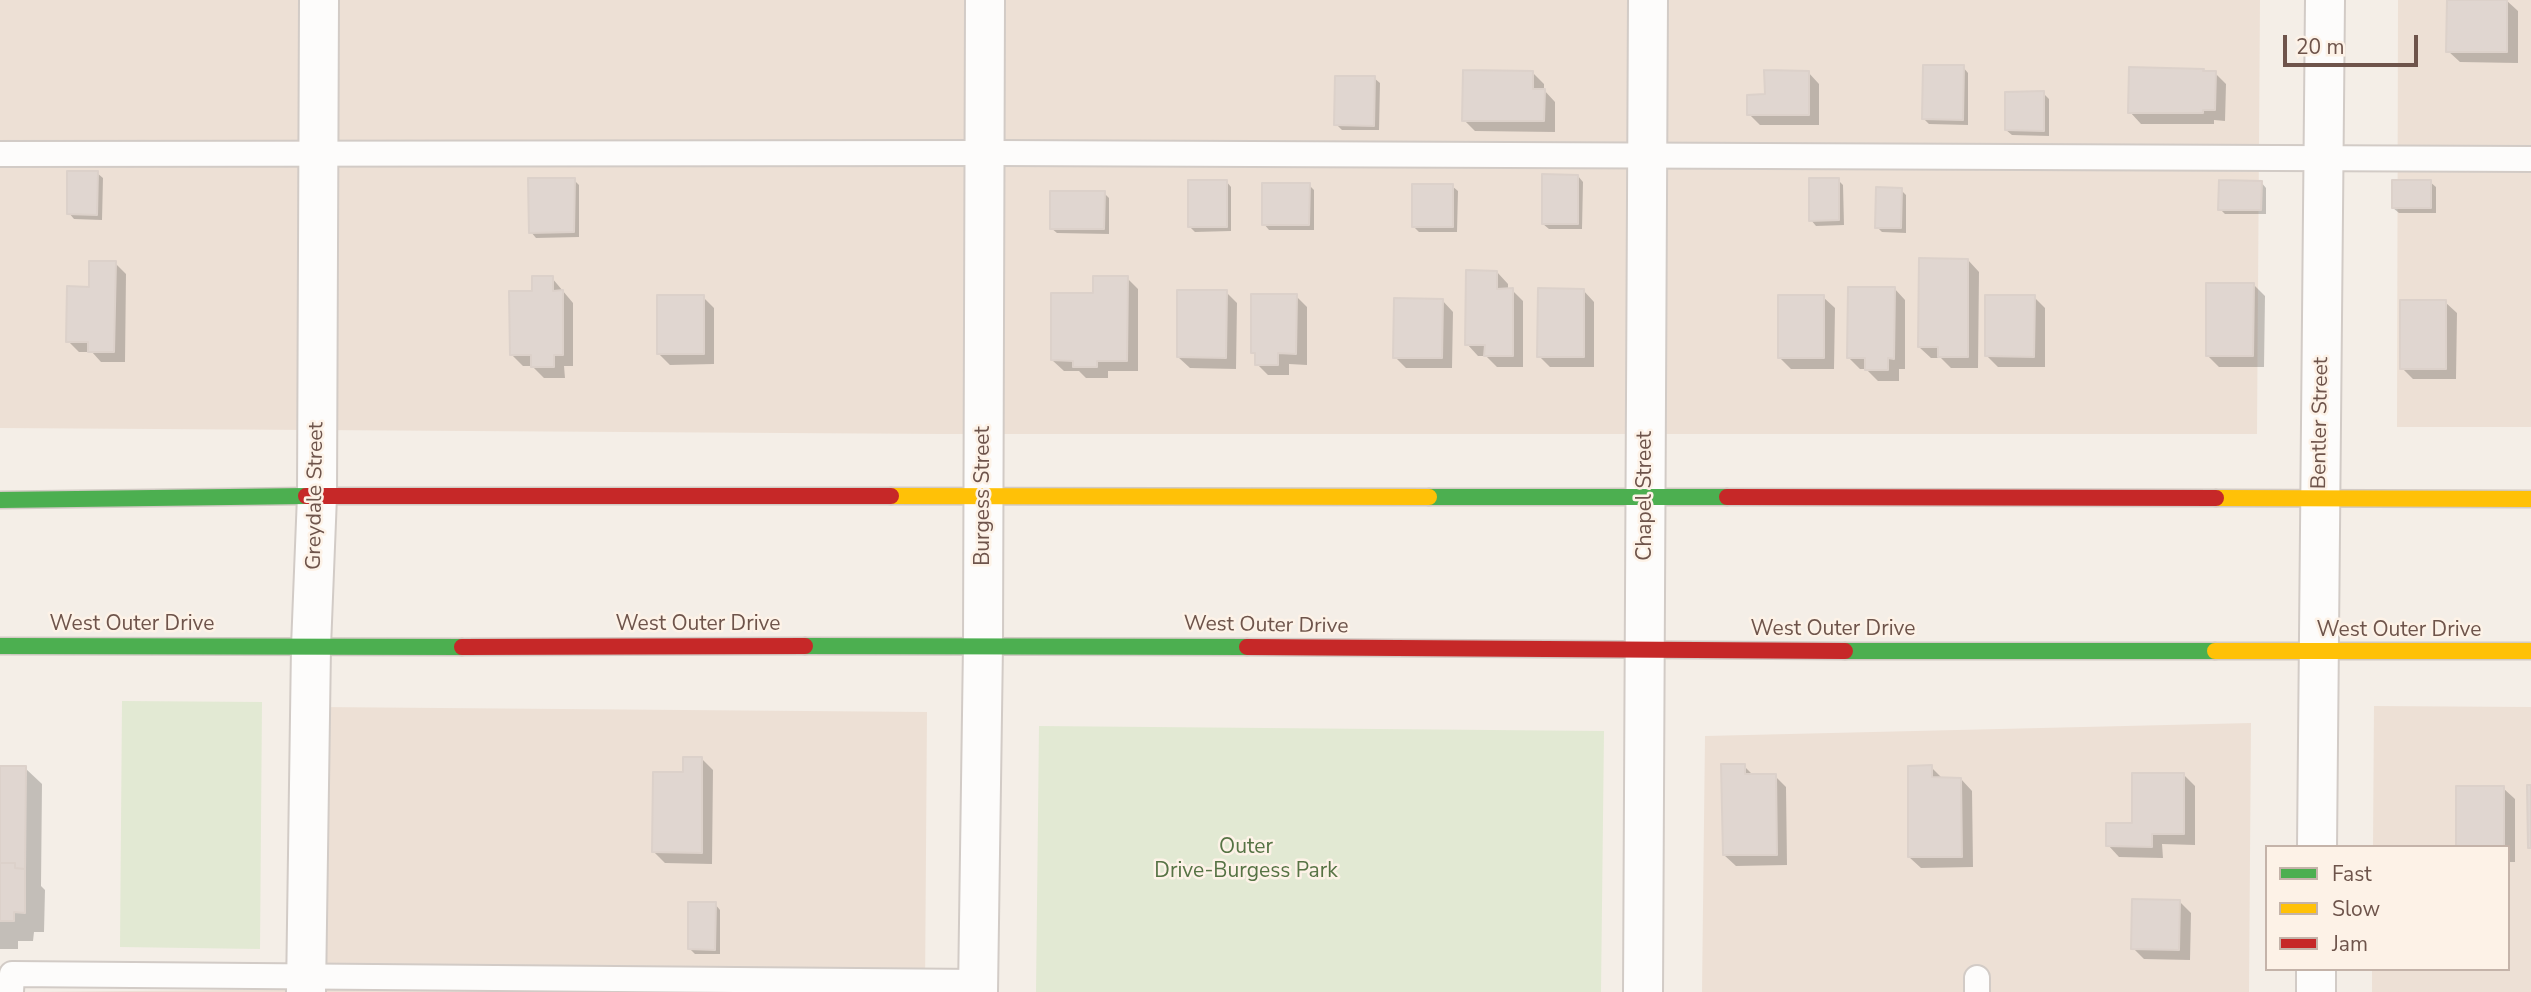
<!DOCTYPE html>
<style>
body{margin:0}
#map{position:relative;width:2531px;height:992px;overflow:hidden;background:#f4eee7;font-family:"Nunito Sans",sans-serif}
canvas{display:block}
.legend{position:absolute;left:2265px;top:845px;width:245px;height:126px;box-sizing:border-box;background:#fdf2e7;border:2px solid #c4b3a9;margin:0;padding:9px 12px;list-style:none;font-size:21px;color:#6e544b}
.legend li{display:flex;align-items:center;gap:14px;height:35px}
.legend b{width:35px;border:2px solid #c4b3a9}
.scale{position:absolute;left:2283px;top:35px;width:135px;height:32px;box-sizing:border-box;border:4px solid #6e544b;border-top:0;padding-left:9px;font-size:21px;line-height:24px;white-space:nowrap;color:#6e544b;-webkit-text-stroke:5px #fdf2e7;paint-order:stroke}
</style>
<div id="map">
<canvas width="2531" height="992"></canvas>
<ul class="legend">
<li><b style="height:9px;background:#4caf50"></b>Fast</li>
<li><b style="height:9px;background:#ffc107"></b>Slow</li>
<li><b style="height:9px;background:#c62828"></b>Jam</li>
</ul>
<div class="scale">20 m</div>
</div>
<script>
const context = document.querySelector('canvas').getContext('2d');
context.lineJoin = 'round';
function paint(path, color) { context.fillStyle = color; context.fill(path, 'evenodd'); }
const poly = rows => new Path2D(rows.map(r => 'M' + r).join(''));
function stroke(path, color, width, dash) { context.strokeStyle = color; context.lineWidth = width; context.lineCap = dash ? 'butt' : 'round'; context.setLineDash(dash || []); context.stroke(path); }
function drawText(font, color, halo, rows, align = 'center') {
  context.font = font + ' "Nunito Sans",sans-serif'; context.lineWidth = 5; context.setLineDash([]); context.textBaseline = 'middle'; context.strokeStyle = halo; context.fillStyle = color; for (const [text, x, y, turn = 0] of rows) {
    context.save(); context.translate(x, y); context.rotate((+turn || 0) * Math.PI / 180); context.textAlign = isNaN(turn) ? turn : align; if (halo) context.strokeText(text, 0, 0); context.fillText(text, 0, 0); context.restore();
  }
}
paint(poly([
 [0,0,2260,0,2257,434,940,434,0,428],
 [2398,0,2531,0,2531,427,2397,427],
 [2374,706,2531,707,2531,992,2372,992,2372,969,2508,969,2508,847,2373,847],
 [319,707,927,712,925,992,38,992,317,989],
 [2251,723,2249,992,1702,992,1705,736]
]), '#ede0d5');
paint(poly([
 [122,701,262,702,260,949,120,947],
 [1039,726,1604,731,1601,992,1036,992]
]), '#e2e9d3');
paint(poly([
 [2506,0,2518,11,2518,63,2460,62,2448,51],
 [1963,67,1968,73,1968,125,1929,124,1924,119],
 [2203,70,2205,73,2215,73,2226,84,2225,121,2214,120,2214,124,2141,124,2130,112],
 [1532,72,1544,84,1544,90,1555,102,1555,132,1475,131,1464,120],
 [1808,72,1819,84,1819,125,1760,125,1749,114,1766,96],
 [1374,78,1380,83,1379,130,1342,130,1336,124],
 [2043,93,2049,99,2049,136,2012,135,2006,130],
 [97,173,103,178,102,220,74,219,69,213],
 [1578,176,1583,182,1582,229,1549,229,1543,224],
 [574,180,579,185,579,237,536,238,531,232],
 [1838,180,1843,185,1844,225,1816,226,1811,220],
 [1226,181,1231,187,1231,231,1195,232,1189,226],
 [2261,182,2266,188,2266,214,2225,214,2220,209],
 [2430,182,2436,187,2436,213,2399,213,2393,208],
 [1309,185,1314,190,1314,230,1269,230,1264,224],
 [1452,186,1458,191,1457,232,1419,232,1414,227],
 [1901,190,1906,195,1906,233,1882,232,1877,227],
 [1104,193,1109,198,1109,234,1057,233,1051,228],
 [1968,260,1979,272,1978,368,1951,368,1941,358,1931,358,1919,347],
 [115,263,126,274,125,362,101,362,92,352,79,352,68,341,91,288],
 [1497,272,1508,284,1508,290,1512,290,1523,301,1523,367,1497,367,1486,356,1478,356,1467,344],
 [552,278,573,303,573,366,564,366,565,378,544,378,532,366,523,366,511,354,534,293],
 [1127,278,1138,289,1138,371,1108,371,1108,378,1086,378,1079,371,1064,371,1052,360,1095,295],
 [2254,285,2265,296,2264,367,2219,367,2207,355],
 [1894,288,1905,300,1905,369,1899,369,1899,381,1878,381,1866,369,1860,369,1849,358],
 [1583,290,1594,302,1594,367,1550,367,1539,356],
 [1226,292,1237,303,1236,369,1190,368,1178,357],
 [1296,296,1307,307,1307,365,1289,364,1289,375,1268,375,1257,364,1257,357,1253,353],
 [703,297,714,308,714,364,670,365,659,354],
 [1823,297,1835,308,1834,369,1791,369,1779,357],
 [2034,297,2045,308,2045,367,1998,367,1987,356],
 [1442,300,1453,312,1452,368,1406,368,1395,357],
 [2445,302,2457,313,2456,379,2413,379,2402,368],
 [702,759,713,770,712,864,665,863,654,852,685,774],
 [1744,766,1754,776,1775,776,1786,787,1787,865,1736,866,1724,855],
 [1931,767,1943,779,1961,779,1972,791,1973,867,1921,868,1909,857],
 [0,768,25,768,42,784,41,886,45,890,44,932,34,932,33,941,18,941,18,949,0,949],
 [2184,775,2195,786,2195,845,2162,844,2163,858,2119,857,2108,845,2134,825],
 [2503,788,2515,799,2515,862,2508,862,2508,847,2457,847],
 [2179,901,2191,913,2190,960,2144,959,2133,948],
 [715,904,720,910,720,954,695,954,690,949]
]), '#0003');
const building = poly([
 [2447,0,2507,0,2507,52,2446,52,2447,0],
 [1923,65,1964,65,1963,120,1922,119,1923,65],
 [2129,67,2204,69,2203,71,2216,71,2215,110,2203,110,2203,113,2128,113,2129,67],
 [1463,70,1533,71,1533,89,1545,89,1544,121,1462,121,1463,70],
 [1764,70,1809,71,1809,115,1747,115,1747,95,1765,94,1764,70],
 [1335,76,1375,76,1374,126,1334,125,1335,76],
 [2044,91,2044,131,2005,130,2005,92,2044,91],
 [67,171,98,171,97,215,67,214,67,171],
 [1542,174,1578,175,1578,224,1542,224,1542,174],
 [528,178,575,178,574,232,529,233,528,178],
 [1809,178,1839,178,1839,220,1809,221,1809,178],
 [1188,180,1227,180,1227,227,1188,227,1188,180],
 [2219,180,2262,181,2261,210,2218,210,2219,180],
 [2392,180,2431,180,2431,208,2392,208,2392,180],
 [1262,183,1310,183,1309,225,1262,225,1262,183],
 [1412,184,1453,184,1453,227,1412,227,1412,184],
 [1876,187,1902,188,1901,228,1875,228,1876,187],
 [1050,191,1105,191,1104,229,1050,229,1050,191],
 [1919,258,1968,259,1968,357,1938,357,1938,347,1918,347,1919,258],
 [89,261,116,261,114,352,88,352,88,342,66,342,67,286,89,287,89,261],
 [1466,270,1497,271,1497,289,1513,288,1513,356,1484,356,1485,345,1465,345,1466,270],
 [532,276,553,276,553,291,563,290,563,355,554,355,554,367,531,367,531,355,510,355,509,291,532,291,532,276],
 [1093,276,1128,276,1127,361,1097,361,1097,367,1073,367,1073,361,1051,360,1051,293,1093,293,1093,276],
 [2206,283,2254,283,2253,356,2206,356,2206,283],
 [1848,287,1895,287,1894,359,1888,358,1888,370,1865,370,1865,358,1847,358,1848,287],
 [1538,288,1584,289,1584,357,1537,357,1538,288],
 [1177,290,1227,290,1226,358,1177,357,1177,290],
 [1251,294,1297,294,1296,354,1278,353,1278,365,1255,365,1255,353,1251,353,1251,294],
 [657,295,704,295,704,354,657,354,657,295],
 [1778,295,1824,295,1824,358,1778,358,1778,295],
 [1985,295,2035,295,2034,357,1985,356,1985,295],
 [1394,298,1443,299,1442,358,1393,358,1394,298],
 [2400,300,2446,300,2446,369,2400,369,2400,300],
 [683,757,702,757,702,853,652,852,653,772,683,772,683,757],
 [1721,764,1745,764,1745,774,1776,774,1777,855,1723,855,1721,764],
 [1932,765,1932,777,1961,778,1962,857,1908,857,1908,766,1932,765],
 [0,766,26,766,25,869,15,868,15,863,0,863,0,766],
 [2132,773,2184,773,2184,834,2152,834,2152,847,2106,846,2106,823,2132,823,2132,773],
 [2527,785,2531,785,2531,848,2528,848,2527,785],
 [2456,786,2504,786,2504,847,2456,847,2456,786],
 [0,863,15,863,15,868,25,869,25,913,14,912,14,921,0,921,0,863],
 [2132,899,2180,900,2179,950,2131,949,2132,899],
 [688,902,716,902,715,950,688,949,688,902]
]);
paint(building, '#e0d6d0');
stroke(building, '#dcd1ca', 2);
const lane = poly([
 [0,154,996,153,2531,159],
 [1977,978,1977,992],
 [11,992,12,974,978,982]
]);
const street = poly([
 [2317,847,2325,0],
 [306,992,311,647,317,496,319,0],
 [978,992,983,645,985,0],
 [1643,992,1648,0],
 [2316,992,2316,969]
]);
const fast = poly([
 [1429,497,1727,497],
 [0,500,306,496],
 [0,646,462,647],
 [805,646,1247,647],
 [1845,651,2215,651]
]);
const slow = poly([
 [891,496,1429,497],
 [2216,498,2531,499],
 [2215,651,2531,651]
]);
const jam = poly([
 [306,496,891,496],
 [1727,497,2216,498],
 [462,647,805,646],
 [1247,647,1845,651]
]);
stroke(lane, '#d2cbc6', 28);
stroke(street, '#d2cbc6', 42);
stroke(fast, '#d2cac4', 19);
stroke(slow, '#d2cac4', 19);
stroke(jam, '#d2cac4', 19);
stroke(lane, '#fdfcfb', 24);
stroke(street, '#fdfcfb', 38);
stroke(fast, '#4caf50', 16);
stroke(slow, '#ffc107', 16);
stroke(jam, '#c62828', 16);
drawText('21px', '#6e544b', '#fdf2e7', [
 ["Bentler Street",2321,423,-89],
 ["Greydale Street",316,496,-89],
 ["Burgess Street",984,496,-90],
 ["Chapel Street",1646,496,-90],
 ["West Outer Drive",132,625],
 ["West Outer Drive",698,625],
 ["West Outer Drive",1266,626,1],
 ["West Outer Drive",1833,630],
 ["West Outer Drive",2399,631]
]);
drawText('21px', '#567344', '#fdf2e7', [
 ["Outer",1246,848],
 ["Drive-Burgess Park",1246,872]
]);
</script>
